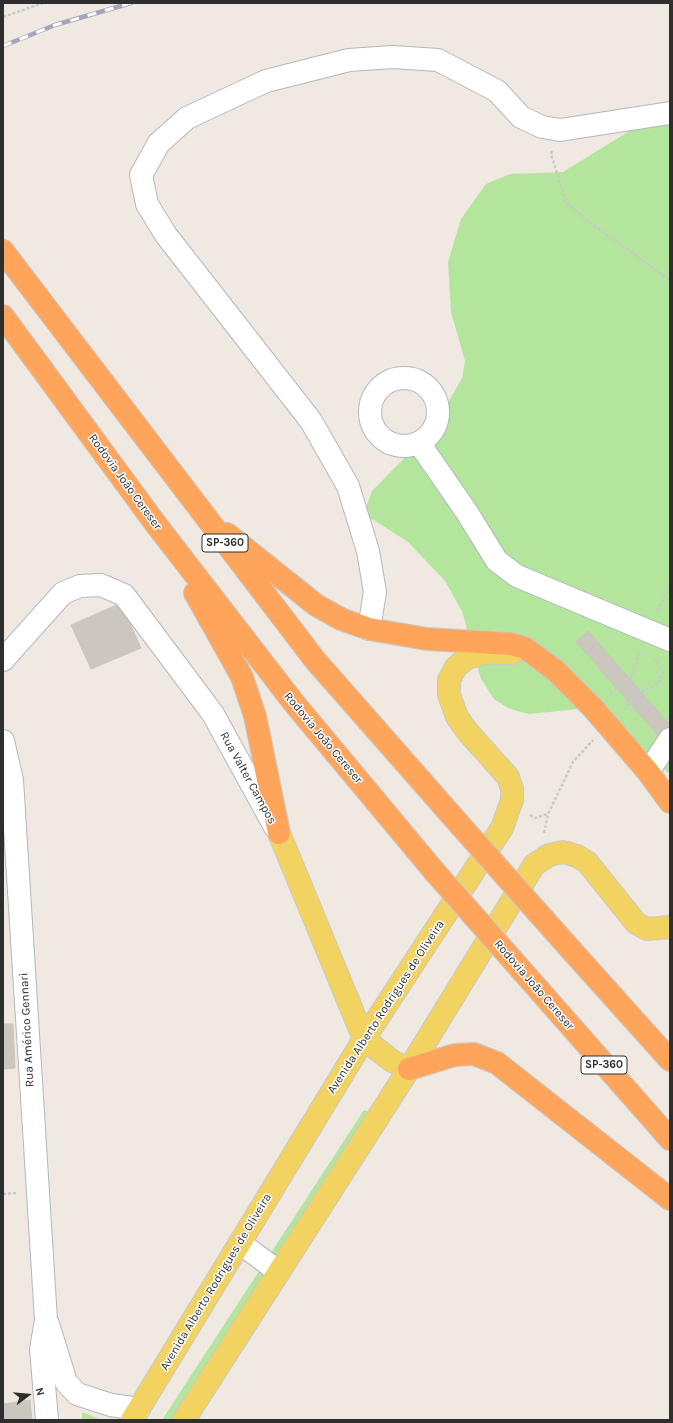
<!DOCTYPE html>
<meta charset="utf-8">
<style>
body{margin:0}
#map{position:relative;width:673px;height:1423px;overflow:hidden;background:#efe9e1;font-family:Karla,sans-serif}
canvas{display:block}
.frame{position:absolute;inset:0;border:4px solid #2e2e2e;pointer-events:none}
.north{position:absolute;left:8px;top:1375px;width:40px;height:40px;-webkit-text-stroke:3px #fff;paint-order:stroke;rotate:74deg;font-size:11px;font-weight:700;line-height:16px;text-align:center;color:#2e2e2e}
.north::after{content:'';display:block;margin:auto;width:14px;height:18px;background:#2e2e2e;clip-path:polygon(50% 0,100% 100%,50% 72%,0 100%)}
</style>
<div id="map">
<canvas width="673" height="1423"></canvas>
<div class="frame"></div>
<div class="north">N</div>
</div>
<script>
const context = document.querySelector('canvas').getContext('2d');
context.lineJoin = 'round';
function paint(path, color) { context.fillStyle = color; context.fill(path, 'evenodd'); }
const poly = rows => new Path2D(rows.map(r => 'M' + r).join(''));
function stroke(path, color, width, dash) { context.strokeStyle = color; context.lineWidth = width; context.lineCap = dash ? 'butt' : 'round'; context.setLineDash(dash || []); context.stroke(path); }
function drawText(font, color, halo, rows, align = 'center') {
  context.font = font + ' Karla,sans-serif'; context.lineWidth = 3; context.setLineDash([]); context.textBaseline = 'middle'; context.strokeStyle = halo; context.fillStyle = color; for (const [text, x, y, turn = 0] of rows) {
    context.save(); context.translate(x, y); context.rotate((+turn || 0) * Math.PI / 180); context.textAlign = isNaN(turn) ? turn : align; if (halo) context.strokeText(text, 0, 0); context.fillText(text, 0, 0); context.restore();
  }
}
paint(poly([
 [670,119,670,774,588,708,529,714,510,709,494,699,481,679,462,611,445,581,408,542,374,520,362,518,372,491,433,429,462,378,465,361,451,312,448,262,461,219,486,184,510,174,563,172,631,130],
 [364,1110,379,1117,184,1420,162,1420],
 [82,1412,102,1420,82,1420]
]), '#b4e59d');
const building = poly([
 [121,603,141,648,91,669,71,625,121,603],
 [588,631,670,725,670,749,576,642,588,631],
 [3,1024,13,1024,15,1068,3,1069,3,1024],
 [30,1400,32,1420,3,1420,3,1404,30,1400]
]);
paint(building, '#cbc7bf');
stroke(building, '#cbc5ba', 1);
const minor = poly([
 '370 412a34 34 0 1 1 68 0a34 34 0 1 1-68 0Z',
 [419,443,466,511,497,561,517,576,670,640],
 [369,629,375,592,368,551,348,486,311,421,166,235,147,204,141,175,159,143,187,118,266,81,349,60,393,57,438,60,497,91,521,117,542,127,560,130,670,113],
 [3,660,63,593,80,586,101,585,124,595,213,714,275,827],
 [3,741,12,780,46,1320,41,1349,47,1420],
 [648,772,670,739],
 [240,1243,279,1272],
 [48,1324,66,1382,77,1394,111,1405,139,1409]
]);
const major = poly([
 [279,833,364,1039,392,1061,409,1069],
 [132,1420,364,1039,502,828,512,800,512,789,508,777,467,731,457,717,449,695,449,680,456,667,467,658,483,653,512,653],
 [184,1420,409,1069,534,865,549,855,563,852,577,856,587,862,636,923,647,929,670,927]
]);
const highway = poly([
 [3,251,315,660,460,825],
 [3,316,155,523,294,703,434,871],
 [227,534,316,605,341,619,369,629,427,639,511,644,525,648,556,671,593,708,648,772,670,802],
 [195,593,242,677,255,716,279,833],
 [573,952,670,1060],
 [539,990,670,1139],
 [409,1069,455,1055,474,1054,497,1063,670,1199]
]);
stroke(minor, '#b4b6c1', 24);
stroke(major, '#c9c9c9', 24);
stroke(highway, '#c9c9c9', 24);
stroke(poly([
 [3,17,43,3],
 [552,151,551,154,566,203,604,233,670,280],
 [657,611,670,586],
 [610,694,632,676,640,650],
 [624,710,644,690,658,684,663,673,655,658],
 [530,815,535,818,548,814],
 [544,833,548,814,573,762,593,740],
 [3,1194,16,1193]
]), '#c9c9c9', 2.5, [3, 2]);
stroke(minor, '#fff', 22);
stroke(major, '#f2d362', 22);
stroke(highway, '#ffa55b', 22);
const rail = poly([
 [3,46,55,25,131,3]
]);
stroke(rail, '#a3a5b8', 4.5);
stroke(rail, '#fff', 3, [9]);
const highwayBridge = poly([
 [460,825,573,952],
 [434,871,539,990]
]);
stroke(highwayBridge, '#c9c9c9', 24, []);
stroke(highwayBridge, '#ffa55b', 22);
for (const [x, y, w] of [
 [225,543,46],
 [604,1065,46]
]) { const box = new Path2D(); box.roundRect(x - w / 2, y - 9, w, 18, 3); context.fillStyle = '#fff'; context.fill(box); stroke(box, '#2e2e2e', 1); }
drawText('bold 11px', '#2e2e2e', null, [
 ["SP-360",225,543],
 ["SP-360",604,1065]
]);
drawText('12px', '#2e2e2e', '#fff', [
 ["Rodovia João Cereser",125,482,54],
 ["Rodovia João Cereser",323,738,50],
 ["Rua Valter Campos",248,778,61],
 ["Rodovia João Cereser",534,985,49],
 ["Avenida Alberto Rodrigues de Oliveira",386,1007,-57],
 ["Rua Américo Gennari",27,1030,-93],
 ["Avenida Alberto Rodrigues de Oliveira",216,1282,-59]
]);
</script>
